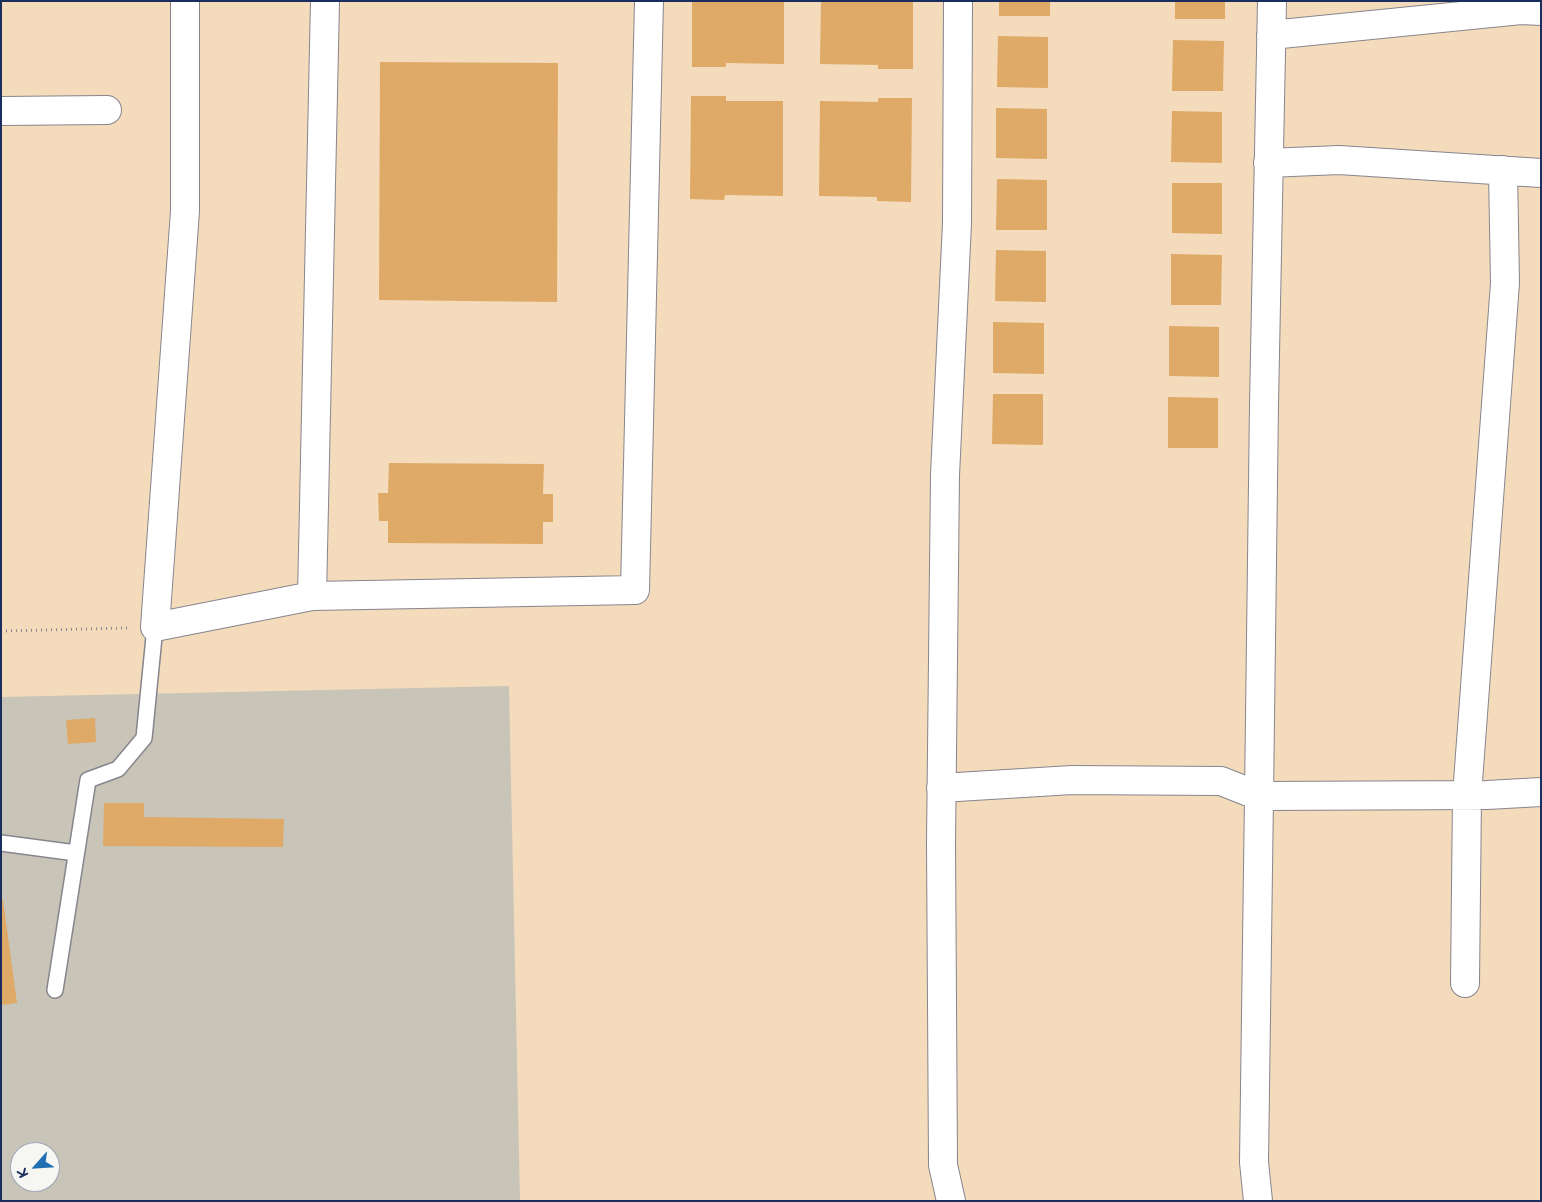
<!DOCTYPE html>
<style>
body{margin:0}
#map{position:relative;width:1542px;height:1202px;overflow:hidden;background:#f3dbbc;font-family:Mali,sans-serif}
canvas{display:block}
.frame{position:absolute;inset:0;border:2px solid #1b2f5e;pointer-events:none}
.north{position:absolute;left:10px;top:1142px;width:50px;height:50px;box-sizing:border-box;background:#f6f6f2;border:1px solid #9ea6b7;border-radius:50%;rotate:244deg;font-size:14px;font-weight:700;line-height:20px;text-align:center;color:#1b2f5e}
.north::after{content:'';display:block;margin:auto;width:18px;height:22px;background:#1f6fb2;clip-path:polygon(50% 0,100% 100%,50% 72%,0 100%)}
</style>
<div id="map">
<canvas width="1542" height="1202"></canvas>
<div class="frame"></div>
<div class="north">K</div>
</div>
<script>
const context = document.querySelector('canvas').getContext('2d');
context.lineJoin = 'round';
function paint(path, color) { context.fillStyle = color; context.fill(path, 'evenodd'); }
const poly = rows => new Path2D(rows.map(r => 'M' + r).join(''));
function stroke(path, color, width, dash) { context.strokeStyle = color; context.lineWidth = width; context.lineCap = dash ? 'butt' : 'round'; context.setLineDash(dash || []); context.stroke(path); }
paint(poly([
 [509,686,520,1201,1,1201,1,697],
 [20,1152,50,1152,50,1182,20,1182]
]), '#c8c4b8');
paint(poly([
 [692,1,784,1,784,64,726,63,726,67,692,67],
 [821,1,913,1,913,69,878,69,878,65,820,64],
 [999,1,1050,1,1050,16,999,16],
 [1175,1,1225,1,1225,19,1175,19],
 [998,36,1048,37,1048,88,997,87],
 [1173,40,1224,41,1223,91,1172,91],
 [380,62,558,63,557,302,379,300],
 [691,96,726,96,726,101,783,101,783,196,725,195,724,200,690,199],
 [878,98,912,98,911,202,877,201,877,197,819,196,820,101,878,102],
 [996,108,1047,109,1047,159,996,158],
 [1172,111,1222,112,1222,163,1171,162],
 [997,179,1047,180,1047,230,996,230],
 [1172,183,1222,183,1222,234,1172,233],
 [996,250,1046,251,1046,302,995,301],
 [1171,254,1222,255,1221,305,1171,305],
 [993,322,1044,323,1044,374,993,373],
 [1169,326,1219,327,1219,377,1169,376],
 [993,394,1043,394,1043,445,992,444],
 [1168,397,1218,398,1218,448,1168,448],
 [389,463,544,464,543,494,553,494,553,522,543,522,543,544,388,543,388,521,379,521,378,493,388,493],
 [95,718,96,742,68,744,66,720],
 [104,803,144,803,144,817,284,819,283,847,103,846],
 [1,900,3,900,17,1003,1,1005]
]), '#dfaa67');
const service = poly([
 [1,843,76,853],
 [55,990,88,780,118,769,144,738,155,627]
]);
const minor = poly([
 [185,1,185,211,155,627,312,596,635,590,649,1],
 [1271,35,1521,10,1541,11],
 [1,111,107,110],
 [1268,163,1339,160,1541,173],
 [312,596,325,1],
 [941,788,1072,780,1221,781,1259,796,1487,795,1541,792],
 [1465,983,1467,795,1505,283,1503,170],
 [951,1201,943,1165,941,843,945,475,957,223,958,1],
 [1258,1201,1254,1162,1259,796,1264,404,1272,1]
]);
stroke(service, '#87858d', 18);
stroke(minor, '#87858d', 30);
stroke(poly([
 [1,631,127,628]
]), '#87858d', 3, [1, 4]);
stroke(service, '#fff', 15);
stroke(minor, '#fff', 28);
</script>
